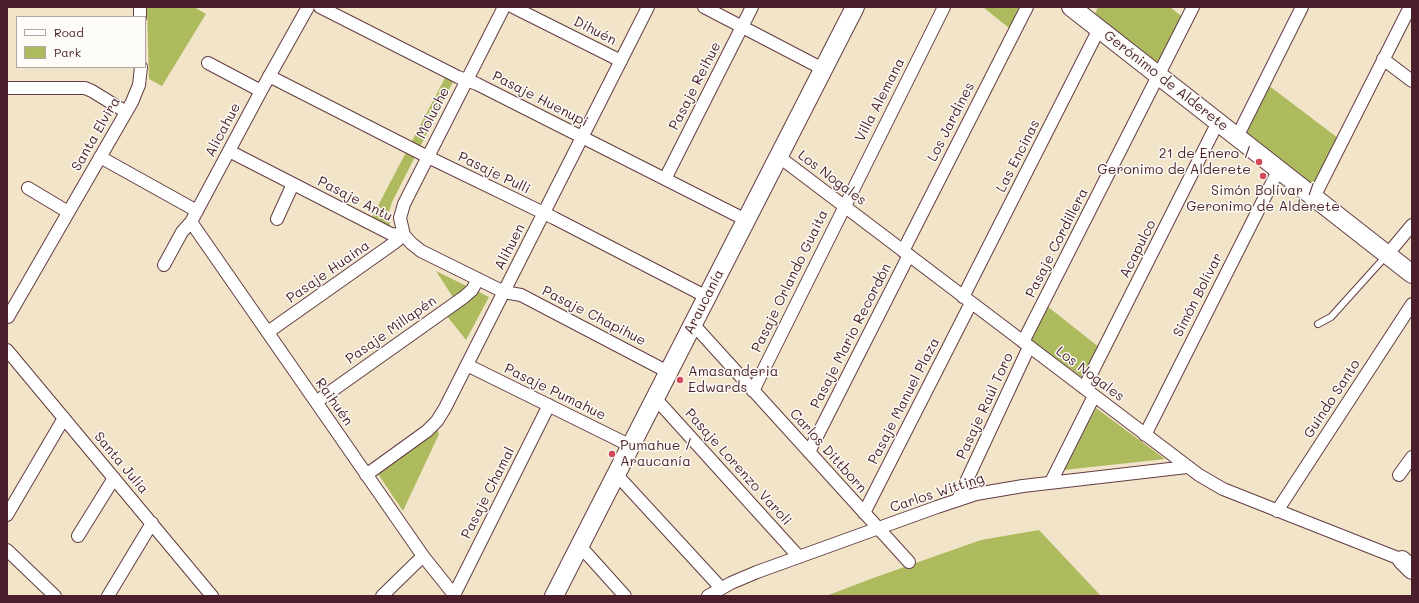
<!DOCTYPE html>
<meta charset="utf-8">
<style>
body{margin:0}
#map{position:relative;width:1419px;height:603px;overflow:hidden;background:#f1e4c8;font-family:Mali,sans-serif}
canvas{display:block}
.frame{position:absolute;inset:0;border:8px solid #4a1f2b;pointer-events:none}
.legend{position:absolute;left:16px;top:16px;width:130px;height:52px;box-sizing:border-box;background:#fdfcf7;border:1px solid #b5a4a5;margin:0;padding:5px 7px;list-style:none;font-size:12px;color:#4a1f2b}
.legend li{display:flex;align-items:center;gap:8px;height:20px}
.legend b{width:20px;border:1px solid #b5a4a5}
</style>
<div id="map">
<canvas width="1419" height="603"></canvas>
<div class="frame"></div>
<ul class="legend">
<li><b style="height:5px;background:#fff"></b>Road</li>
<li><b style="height:11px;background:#adbb5e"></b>Park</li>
</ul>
</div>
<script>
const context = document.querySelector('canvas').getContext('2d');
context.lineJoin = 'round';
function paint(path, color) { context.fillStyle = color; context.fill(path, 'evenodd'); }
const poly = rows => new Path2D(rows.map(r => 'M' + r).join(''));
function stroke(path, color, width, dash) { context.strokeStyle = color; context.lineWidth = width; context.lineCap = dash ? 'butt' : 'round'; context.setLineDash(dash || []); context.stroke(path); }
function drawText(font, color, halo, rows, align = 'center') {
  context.font = font + ' Mali,sans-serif'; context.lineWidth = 3; context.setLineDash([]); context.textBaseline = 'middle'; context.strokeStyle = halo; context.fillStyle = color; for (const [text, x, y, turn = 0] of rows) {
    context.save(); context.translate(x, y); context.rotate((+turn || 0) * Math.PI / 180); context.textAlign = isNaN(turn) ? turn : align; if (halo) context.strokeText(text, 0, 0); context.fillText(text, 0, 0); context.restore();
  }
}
paint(poly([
 [147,7,194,7,206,14,162,86,149,79],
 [983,7,1019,7,1009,28],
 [1098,7,1170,7,1185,19,1159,69,1094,16],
 [445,78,453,82,392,202,389,212,390,229,371,219],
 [1268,85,1338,138,1311,189,1246,134],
 [436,271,489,297,466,340,447,316,458,305],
 [1047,306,1100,348,1083,378,1028,338],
 [1096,408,1165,459,1064,470],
 [437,429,439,434,403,511,378,474],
 [1039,530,1101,596,826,596,876,577,981,540]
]), '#adbb5e');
const lane = poly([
 [1318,324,1331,317,1386,256]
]);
const street = poly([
 [140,7,140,17],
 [320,7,458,77,477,84,746,220],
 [504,7,404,204,400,218,404,235,411,243,421,251,504,292,521,295,668,372],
 [513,7,621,61],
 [704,7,823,69],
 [1383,59,1412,81],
 [208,63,261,91],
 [269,76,428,157,554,218,707,297],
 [7,88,85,88,92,91,126,112],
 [1237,137,1302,7],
 [229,151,391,234,399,235,404,235],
 [778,156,1199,475,1223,489,1408,562],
 [100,157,197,211],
 [665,179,752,7],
 [28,188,68,212],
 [1314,197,1410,7],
 [277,219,293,184],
 [191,222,423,556,455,596],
 [903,251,1027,7],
 [1387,255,1412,225],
 [164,265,182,232,191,222,261,91,308,7],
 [963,297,1099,29],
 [7,316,8,317,132,102,139,85,141,67],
 [693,324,909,562],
 [268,332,394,243,404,235],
 [1023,342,1193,7],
 [7,350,212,596],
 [467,365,631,446],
 [1084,388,1218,122],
 [753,391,944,7],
 [655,398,799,557],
 [316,402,464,297,472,290,478,279],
 [1145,435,1279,169],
 [809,452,909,255],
 [616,474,721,588],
 [366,475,427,431,437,421,445,408,648,7],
 [1399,475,1412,457],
 [1051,482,1094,396],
 [958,499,1029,347],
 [1277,511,1412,304],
 [864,513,971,303],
 [7,515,64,418],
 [78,536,114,478],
 [580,546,625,596],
 [7,550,55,596],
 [454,595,549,405],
 [108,596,152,523],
 [382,596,423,556],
 [708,596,731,583,757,572,937,507,976,494,1023,486,1187,467]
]);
const secondary = poly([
 [1071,7,1412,274],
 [1402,560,1412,570],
 [554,596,855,7]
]);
stroke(lane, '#633d43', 8);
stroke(street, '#633d43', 14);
stroke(secondary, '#633d43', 20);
stroke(lane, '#fff', 6);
stroke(street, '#fff', 12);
stroke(secondary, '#fff', 18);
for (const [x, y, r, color] of [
 [1259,162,4,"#d1495b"],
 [1263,176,4,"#d1495b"],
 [680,380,4,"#d1495b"],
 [612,454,4,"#d1495b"]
]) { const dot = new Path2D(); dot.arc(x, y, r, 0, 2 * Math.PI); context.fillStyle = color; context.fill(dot); stroke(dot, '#fdfcf7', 1.5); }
drawText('14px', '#4a1f2b', '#fdfcf7', [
 ["Dihuén",595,31,27],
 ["Gerónimo de Alderete",1166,81,38],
 ["Pasaje Reihue",695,86,-63],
 ["Pasaje Huenupi",540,99,27],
 ["Villa Alemana",880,100,-63],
 ["Moluche",433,113,-63],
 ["Los Jardines",951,122,-63],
 ["Alicahue",223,130,-62],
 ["Santa Elvira",96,134,-60],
 ["Las Encinas",1018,156,-63],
 ["Pasaje Pulli",494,173,26],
 ["Los Nogales",832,178,37],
 ["Pasaje Antu",355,199,27],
 ["Pasaje Cordillera",1057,243,-63],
 ["Alihuen",510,247,-63],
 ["Acapulco",1138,249,-63],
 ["Pasaje Huaina",328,272,-35],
 ["Pasaje Orlando Guaita",790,281,-64],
 ["Simón Bolívar",1198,295,-63],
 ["Araucanía",704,302,-63],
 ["Pasaje Chapihue",594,316,27],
 ["Pasaje Millapén",391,330,-35],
 ["Pasaje Mario Recordón",851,336,-63],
 ["Los Nogales",1090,374,37],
 ["Pasaje Pumahue",555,392,26],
 ["Guindo Santo",1332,399,-57],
 ["Pasaje Manuel Plaza",904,401,-63],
 ["Raihuén",334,402,55],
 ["Pasaje Raúl Toro",985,406,-65],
 ["Carlos Dittborn",828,451,48],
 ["Santa Julia",121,463,50],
 ["Pasaje Lorenzo Varoli",738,467,48],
 ["Pasaje Chamal",488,493,-63],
 ["Carlos Witting",937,493,-18]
]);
drawText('14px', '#4a1f2b', '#fdfcf7', [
 ["21 de Enero /",1251,154,"right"],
 ["Geronimo de Alderete",1251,170,"right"],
 ["Simón Bolívar /",1263,191,"center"],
 ["Geronimo de Alderete",1263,207,"center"],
 ["Amasanderia",688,372],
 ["Edwards",688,388],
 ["Pumahue /",620,446],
 ["Araucanía",620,462]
], 'left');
</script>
